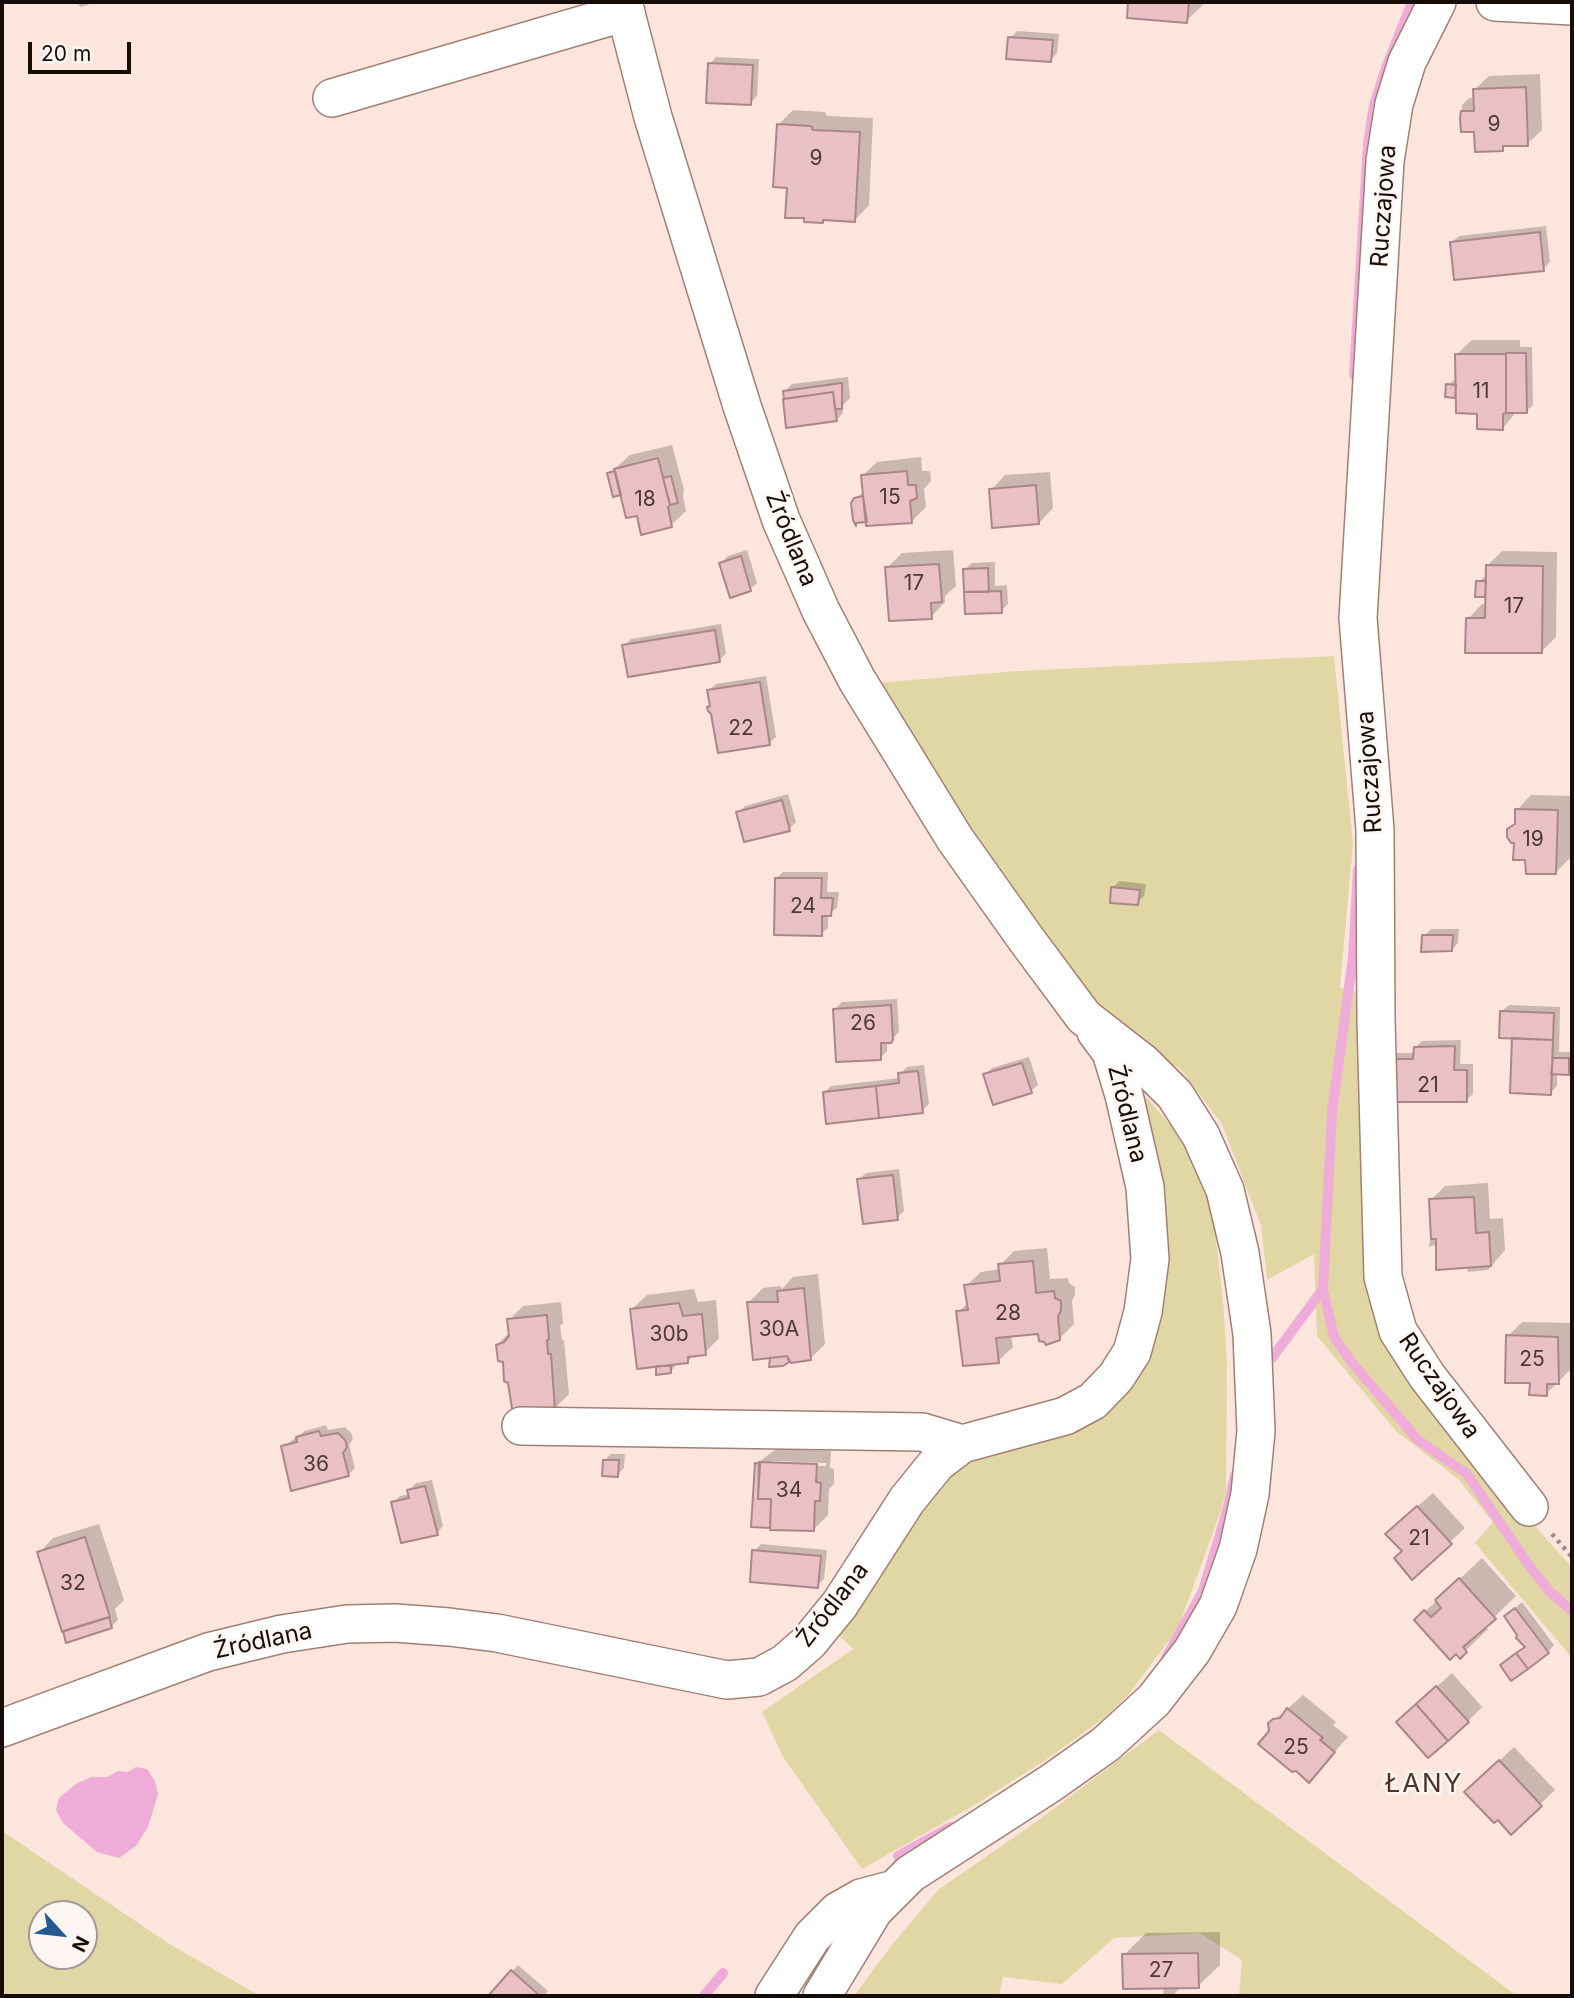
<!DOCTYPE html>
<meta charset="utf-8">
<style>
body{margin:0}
#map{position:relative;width:1574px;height:1998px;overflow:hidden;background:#fce5dd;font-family:Inter,sans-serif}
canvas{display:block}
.frame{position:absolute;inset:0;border:4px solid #180c08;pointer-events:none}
.north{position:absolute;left:28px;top:1900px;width:70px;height:70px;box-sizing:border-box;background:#fef6f3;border:2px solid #a29895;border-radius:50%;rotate:117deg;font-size:19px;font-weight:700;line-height:28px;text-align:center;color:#180c08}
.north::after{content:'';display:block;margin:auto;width:24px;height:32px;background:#245992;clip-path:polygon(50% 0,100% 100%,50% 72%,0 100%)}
.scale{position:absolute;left:28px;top:42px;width:103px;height:32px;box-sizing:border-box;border:4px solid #180c08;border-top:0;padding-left:9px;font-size:21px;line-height:24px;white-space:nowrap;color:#180c08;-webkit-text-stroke:5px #fef6f3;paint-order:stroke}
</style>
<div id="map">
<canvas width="1574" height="1998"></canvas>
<div class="frame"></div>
<div class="north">N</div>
<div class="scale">20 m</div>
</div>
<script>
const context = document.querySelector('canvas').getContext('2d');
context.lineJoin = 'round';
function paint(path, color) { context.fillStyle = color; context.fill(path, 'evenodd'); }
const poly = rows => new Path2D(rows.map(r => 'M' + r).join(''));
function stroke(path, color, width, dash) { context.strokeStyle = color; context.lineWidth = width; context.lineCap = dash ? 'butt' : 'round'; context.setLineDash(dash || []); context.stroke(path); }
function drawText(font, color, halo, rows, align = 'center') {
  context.font = font + ' Inter,sans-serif'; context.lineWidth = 5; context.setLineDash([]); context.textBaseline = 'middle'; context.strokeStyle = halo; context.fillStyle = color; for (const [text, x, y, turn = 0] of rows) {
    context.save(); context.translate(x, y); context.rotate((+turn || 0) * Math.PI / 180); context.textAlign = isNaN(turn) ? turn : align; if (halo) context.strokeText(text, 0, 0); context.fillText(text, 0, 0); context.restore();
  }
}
paint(poly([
 [1334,656,1353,843,1340,988,1363,993,1373,1298,1525,1514,1572,1568,1572,1658,1475,1543,1493,1522,1458,1479,1396,1431,1317,1336,1314,1254,1267,1280,1261,1226,1222,1124,1182,1071,1103,1013,973,846,877,683,1017,671],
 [1131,1080,1184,1140,1212,1205,1223,1301,1227,1363,1226,1490,1221,1511,1178,1628,1129,1694,1104,1718,1047,1759,973,1806,862,1869,783,1757,762,1712,853,1649,835,1632,923,1501,958,1469,1135,1381],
 [1159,1730,1489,1975,1517,1996,1239,1996,1242,1960,1200,1933,1114,1938,1062,1984,1003,1977,999,1996,854,1996,891,1946,938,1890,1036,1822],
 [2,1831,168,1943,260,1996,2,1996],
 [42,1914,84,1914,84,1956,42,1956]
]), '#e1d7a4');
paint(poly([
 [136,1767,147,1769,155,1781,158,1794,148,1827,136,1846,119,1858,97,1852,63,1823,56,1810,59,1798,77,1783,92,1777,107,1777,118,1771,128,1772]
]), '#f0acd8');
paint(poly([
 [78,2,97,2,80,7],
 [1130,2,1206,2,1186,21,1129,16],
 [1017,31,1059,34,1057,53,1051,60,1010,38],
 [716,57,759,59,757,96,750,103,710,64],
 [1540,74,1542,130,1527,144,1507,145,1502,149,1476,131,1463,130,1462,105,1469,98,1475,98,1474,90,1489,76],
 [793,110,825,112,827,116,873,118,869,205,855,220,825,218,822,222,789,186,778,125],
 [1546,226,1550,262,1543,269,1452,242,1459,236],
 [1472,340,1520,340,1520,347,1532,347,1533,405,1526,411,1517,411,1503,428,1479,412,1458,393,1455,396,1448,385,1457,378,1457,354],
 [848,377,850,398,842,406,843,413,836,420,785,391,792,384],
 [672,445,684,490,683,496,686,511,671,525,638,513,609,474,630,455],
 [921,457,922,471,930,471,931,481,924,489,926,507,912,521,856,499,864,491,862,476,877,462],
 [1050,472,1053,508,1039,523,991,490,1005,475],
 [747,550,757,583,750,589,721,563,728,556],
 [953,550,956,586,945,596,945,602,931,617,887,568,902,553],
 [1502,551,1557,552,1556,637,1541,652,1468,619,1482,604,1487,604,1487,592,1484,595,1478,582,1487,575,1487,566],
 [995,562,995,586,1007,585,1008,604,1001,611,965,569,972,563],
 [721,624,726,653,720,660,624,646,631,639],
 [766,676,776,737,769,743,712,705,709,690,716,684],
 [788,794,796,822,789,829,738,813,745,806],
 [1531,795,1572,796,1570,858,1555,873,1527,859,1516,841,1517,810],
 [783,872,828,872,827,892,839,892,837,908,828,914,828,928,821,934,776,879],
 [1119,881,1146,884,1144,896,1137,903,1113,888],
 [1431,929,1459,929,1458,943,1451,950,1424,936],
 [897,999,899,1032,890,1041,887,1041,887,1051,880,1058,835,1009,842,1002],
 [1509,1005,1560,1007,1559,1052,1572,1052,1572,1069,1568,1073,1557,1073,1557,1086,1550,1093,1513,1036,1502,1011],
 [1461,1040,1460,1064,1473,1064,1473,1094,1466,1100,1390,1060,1397,1053,1415,1053,1415,1048,1422,1041],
 [1029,1057,1038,1085,1031,1091,985,1075,992,1068],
 [924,1065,929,1104,922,1111,824,1093,831,1086,900,1078,900,1074,907,1067],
 [899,1169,904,1211,897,1218,859,1179,866,1173],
 [1488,1183,1490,1219,1503,1218,1505,1250,1488,1270,1468,1272,1467,1270,1470,1266,1438,1244,1429,1247,1430,1240,1433,1237,1431,1200,1445,1186],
 [1047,1248,1050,1279,1068,1278,1069,1283,1075,1287,1075,1294,1072,1301,1074,1324,1059,1339,1039,1332,1011,1335,1013,1347,998,1361,958,1312,969,1302,966,1286,981,1272,1000,1269,1000,1265,1014,1251],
 [818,1274,825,1344,810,1359,790,1358,787,1361,772,1356,749,1302,763,1288,780,1286,782,1289,793,1277],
 [694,1289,698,1302,716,1300,719,1338,705,1353,695,1354,687,1362,677,1363,671,1372,657,1365,632,1309,647,1295],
 [561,1302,563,1323,560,1326,562,1340,564,1340,569,1394,555,1408,505,1361,497,1345,510,1332,509,1320,523,1306],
 [1522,1322,1572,1323,1572,1368,1546,1394,1532,1381,1508,1336],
 [326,1425,328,1430,345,1427,351,1433,353,1439,349,1445,355,1468,348,1475,283,1447,305,1431],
 [776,1449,831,1451,830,1468,834,1469,834,1484,829,1489,828,1515,813,1530,752,1525,756,1464],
 [773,1461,826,1463,826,1466,773,1465],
 [611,1454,625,1454,624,1468,617,1475,604,1461],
 [432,1480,443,1526,437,1533,393,1503,400,1496,410,1494,409,1490,416,1483],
 [1433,1493,1465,1528,1412,1577,1404,1551,1402,1520],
 [99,1524,124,1600,115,1609,118,1620,111,1627,39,1553,53,1538],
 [761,1544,827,1550,824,1579,817,1586,754,1551],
 [1482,1558,1516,1596,1485,1626,1488,1629,1460,1656,1416,1620],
 [1522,1602,1554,1645,1548,1652,1509,1658,1526,1646,1513,1610],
 [1452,1673,1482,1707,1468,1721,1433,1690],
 [1303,1695,1336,1722,1333,1725,1348,1737,1309,1780,1270,1732,1270,1724],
 [1514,1747,1555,1790,1511,1832,1481,1778],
 [1220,1932,1220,1965,1198,1986,1180,1987,1173,1996,1163,1996,1164,1987,1124,1955,1146,1933],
 [518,1965,548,1991,543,1996,490,1996]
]), '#0003');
stroke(poly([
 [1354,375,1368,144,1374,105,1386,68,1412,2],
 [1358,869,1353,957,1332,1112,1323,1289,1334,1337,1353,1364,1418,1440,1467,1474,1528,1564,1550,1592,1572,1611],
 [1272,1358,1323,1289],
 [1166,1658,1203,1591,1227,1511,1235,1475],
 [898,1856,951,1827],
 [704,1996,723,1973]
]), '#f0acd8', 10);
const building = poly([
 [1128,2,1189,2,1187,23,1127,18,1128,2],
 [1008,37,1053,40,1051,62,1006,59,1008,37],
 [708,63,753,65,751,105,706,103,708,63],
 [1526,87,1528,146,1503,146,1503,151,1475,152,1474,132,1461,132,1460,119,1461,111,1474,111,1473,89,1526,87],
 [777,124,811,126,813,130,860,132,855,222,823,220,823,223,804,222,804,218,785,218,787,188,773,187,777,124],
 [1540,232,1544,271,1454,280,1450,242,1540,232],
 [1506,353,1526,353,1527,413,1506,413,1506,353],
 [1455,354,1506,354,1506,413,1503,414,1503,430,1477,429,1477,414,1456,413,1455,354],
 [842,383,842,409,835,409,833,392,784,399,783,391,842,383],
 [1446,384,1456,385,1455,398,1445,397,1446,384],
 [833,392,837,421,786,428,783,399,833,392],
 [658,458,670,505,668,507,672,527,641,535,637,516,626,518,614,469,658,458],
 [615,471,621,495,613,497,607,473,615,471],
 [907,471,908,485,916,485,917,498,910,501,912,523,866,526,861,475,907,471],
 [671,476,678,503,670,505,663,478,671,476],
 [1036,485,1039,524,992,528,989,489,1036,485],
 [863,496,867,522,856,523,856,526,853,520,851,503,854,498,863,496],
 [741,556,751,591,730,598,719,563,741,556],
 [939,564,942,602,931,603,932,619,889,621,885,567,939,564],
 [1486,565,1543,566,1542,653,1465,653,1466,618,1485,618,1486,565],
 [988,568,989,592,964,592,963,569,988,568],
 [1476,581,1486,581,1485,597,1475,597,1476,581],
 [1001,591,1002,613,965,614,964,592,1001,591],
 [715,630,720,662,628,677,622,645,715,630],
 [760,682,770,745,718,753,711,714,708,711,707,707,710,706,707,690,760,682],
 [782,800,790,831,744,842,736,812,782,800],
 [1515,809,1558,810,1556,874,1526,874,1525,860,1513,860,1514,843,1511,843,1507,837,1507,829,1515,824,1515,809],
 [775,878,822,878,821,898,833,898,831,916,822,916,822,936,774,935,775,878],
 [1111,887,1140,890,1138,905,1110,903,1111,887],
 [1422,935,1453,935,1452,951,1421,952,1422,935],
 [891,1005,893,1040,891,1043,881,1043,881,1060,836,1062,833,1009,891,1005],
 [1500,1011,1554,1013,1553,1040,1499,1038,1500,1011],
 [1512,1038,1553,1040,1551,1095,1510,1093,1512,1038],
 [1455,1046,1454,1070,1467,1070,1467,1102,1388,1102,1388,1059,1413,1059,1414,1047,1455,1046],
 [1553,1058,1569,1058,1569,1075,1551,1074,1553,1058],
 [1022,1063,1032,1093,993,1105,983,1074,1022,1063],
 [918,1071,923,1113,879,1118,876,1086,899,1083,898,1073,918,1071],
 [876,1086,879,1118,826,1124,823,1092,876,1086],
 [893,1175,898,1220,863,1224,857,1179,893,1175],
 [1474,1197,1476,1233,1489,1232,1491,1266,1436,1270,1436,1239,1431,1239,1429,1199,1474,1197],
 [1033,1261,1036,1293,1054,1291,1055,1298,1061,1301,1061,1310,1058,1317,1060,1340,1046,1345,1044,1342,1039,1341,1038,1334,996,1338,999,1363,963,1366,956,1311,968,1310,964,1285,1000,1281,998,1264,1033,1261],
 [804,1288,811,1360,791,1363,787,1356,753,1360,747,1302,778,1302,777,1291,804,1288],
 [679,1303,683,1316,702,1314,706,1355,688,1357,688,1363,637,1369,630,1309,679,1303],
 [547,1315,549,1339,547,1340,548,1354,551,1354,555,1410,513,1415,508,1383,504,1381,503,1362,498,1361,496,1345,504,1342,509,1336,507,1319,547,1315],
 [1506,1335,1558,1337,1559,1384,1547,1384,1547,1396,1529,1395,1530,1383,1505,1383,1506,1335],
 [787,1356,789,1362,783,1366,769,1367,770,1358,787,1356],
 [656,1366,671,1366,671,1373,656,1375,656,1366],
 [319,1431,321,1436,338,1433,345,1440,347,1447,343,1453,349,1476,291,1491,281,1446,297,1442,296,1437,319,1431],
 [603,1460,619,1460,618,1477,602,1476,603,1460],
 [759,1462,817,1464,816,1482,821,1483,820,1501,815,1501,814,1531,770,1530,771,1499,758,1499,759,1462],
 [755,1463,760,1464,758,1499,771,1499,770,1528,751,1527,755,1463],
 [425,1486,438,1535,401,1543,391,1502,409,1498,407,1490,425,1486],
 [1417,1506,1452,1544,1412,1580,1394,1558,1402,1551,1385,1534,1417,1506],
 [85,1537,110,1617,62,1632,37,1552,85,1537],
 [752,1550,821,1556,818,1588,750,1582,752,1550],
 [1459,1578,1496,1619,1463,1647,1467,1652,1460,1659,1456,1654,1450,1660,1414,1620,1424,1610,1431,1617,1441,1608,1435,1600,1459,1578],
 [1515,1608,1549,1653,1528,1669,1516,1653,1525,1647,1516,1638,1517,1635,1504,1616,1515,1608],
 [109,1617,112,1628,66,1643,63,1631,109,1617],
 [1516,1653,1528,1669,1511,1681,1500,1665,1516,1653],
 [1436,1686,1469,1722,1448,1741,1416,1704,1436,1686],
 [1416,1704,1448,1741,1428,1758,1396,1722,1416,1704],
 [1287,1708,1323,1738,1320,1740,1335,1752,1309,1783,1296,1771,1292,1772,1258,1744,1269,1731,1268,1723,1273,1719,1280,1718,1287,1708],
 [1499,1760,1542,1806,1511,1835,1498,1820,1494,1823,1464,1792,1499,1760],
 [1198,1953,1199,1988,1123,1989,1122,1954,1198,1953],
 [511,1970,540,1996,488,1996,511,1970]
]);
paint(building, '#e9c1c5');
stroke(building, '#aa858a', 2);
const minor = poly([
 [623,2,653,117,742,406,781,520,821,611,857,680,955,839,1026,939,1084,1017,1143,1063,1175,1095,1201,1136,1225,1190,1240,1253,1252,1334,1256,1431,1250,1494,1238,1549,1218,1606,1192,1651,1154,1700,1106,1744,1051,1783,910,1874,874,1910,822,1996],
 [1437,2,1407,62,1394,104,1385,161,1358,618,1375,830,1376,1020,1383,1277,1398,1331,1427,1376,1529,1507],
 [1495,2,1572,6],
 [332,98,626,12],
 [521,1426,922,1432,962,1444],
 [2,1728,208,1652,282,1634,347,1624,395,1623,449,1627,497,1633,727,1680,759,1677,785,1663,809,1642,840,1604,907,1500,937,1463,962,1444,1065,1416,1093,1401,1116,1377,1132,1352,1143,1312,1150,1259,1145,1187,1124,1095,1111,1052,1096,1032],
 [774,1996,812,1937,838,1911,861,1898,891,1890]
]);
stroke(minor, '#a27f74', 40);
stroke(poly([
 [1552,1534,1572,1557]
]), '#9c8a83', 4.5, [3.5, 5]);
stroke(minor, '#fff', 37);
drawText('21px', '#4c3937', null, [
 ["9",1494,125],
 ["9",816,159],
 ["11",1481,392],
 ["15",890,498],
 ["18",645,500],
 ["17",914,584],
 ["17",1514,607],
 ["22",741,729],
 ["19",1533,840],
 ["24",803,907],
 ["26",863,1024],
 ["21",1428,1086],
 ["28",1008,1314],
 ["30A",779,1330],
 ["30b",669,1335],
 ["25",1532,1360],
 ["36",316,1465],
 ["34",789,1491],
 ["21",1419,1539],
 ["32",73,1584],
 ["25",1296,1748],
 ["27",1161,1971]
]);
drawText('24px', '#180c08', '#fef6f3', [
 ["Ruczajowa",1384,206,-86],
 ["Źródlana",791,539,68],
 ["Ruczajowa",1370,772,-94],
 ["Źródlana",1127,1114,76],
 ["Ruczajowa",1439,1386,55],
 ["Źródlana",833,1605,-52],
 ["Źródlana",263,1641,-12]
]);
context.letterSpacing = '2px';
drawText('26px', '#4e3127', '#fef6f3', [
 ["ŁANY",1424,1784]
]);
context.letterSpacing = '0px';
</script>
